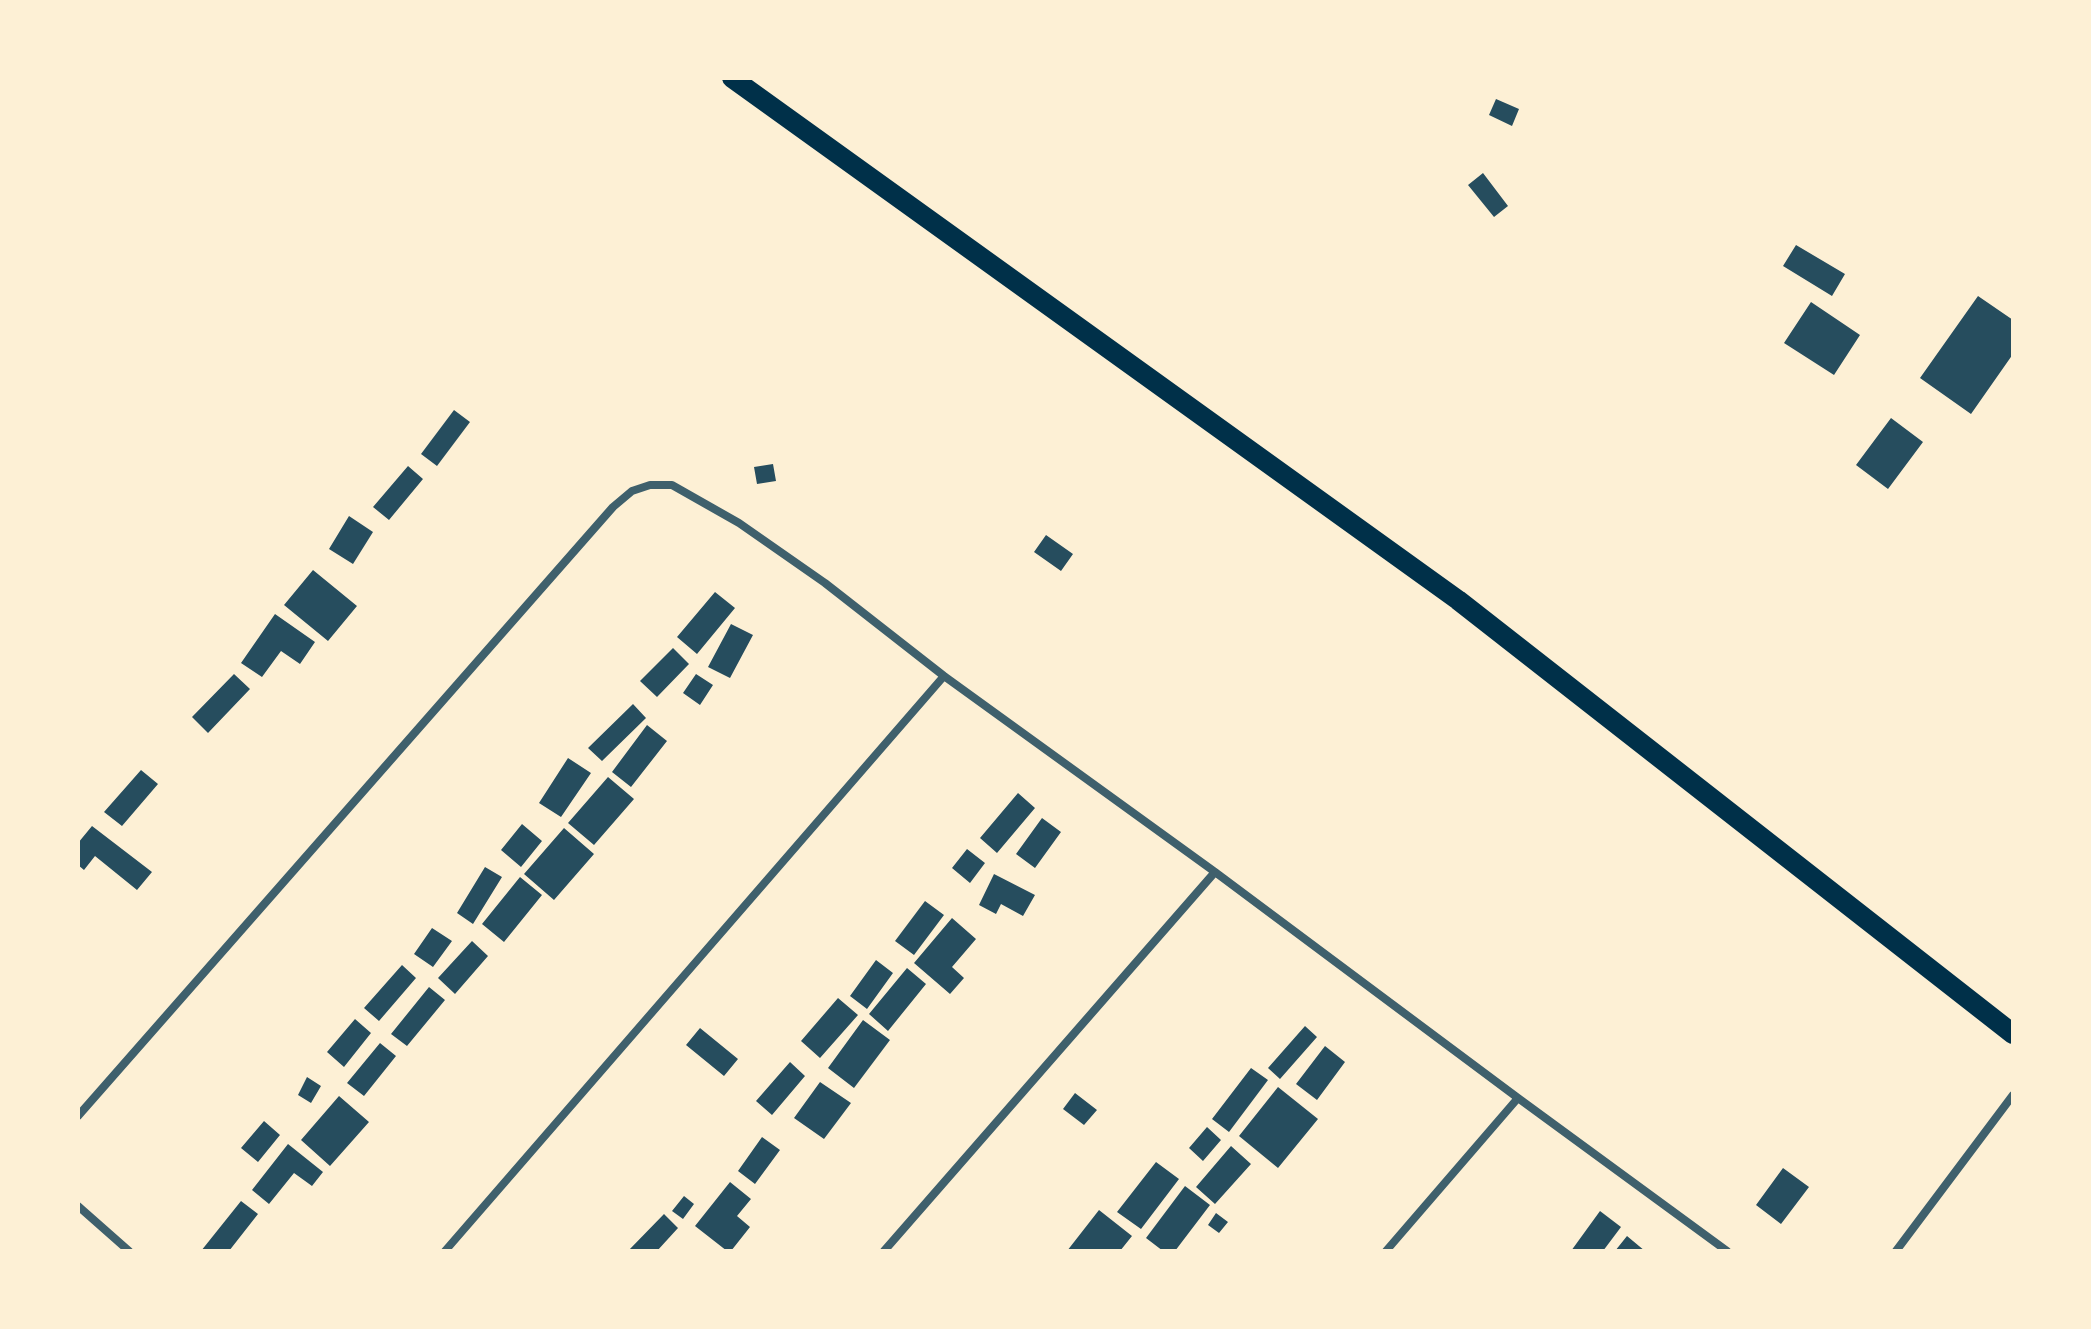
<!DOCTYPE html>
<style>
body{margin:0}
#map{position:relative;width:2091px;height:1329px;overflow:hidden;background:#fdf0d5;font-family:"Archivo Narrow",sans-serif}
canvas{display:block}
.frame{position:absolute;inset:0;border:80px solid #fdf0d5;pointer-events:none}
</style>
<div id="map">
<canvas width="2091" height="1329"></canvas>
<div class="frame"></div>
</div>
<script>
const context = document.querySelector('canvas').getContext('2d');
context.lineJoin = 'round';
function paint(path, color) { context.fillStyle = color; context.fill(path, 'evenodd'); }
const poly = rows => new Path2D(rows.map(r => 'M' + r).join(''));
function stroke(path, color, width, dash) { context.strokeStyle = color; context.lineWidth = width; context.lineCap = dash ? 'butt' : 'round'; context.setLineDash(dash || []); context.stroke(path); }
paint(poly([
 [1496,99,1519,109,1512,126,1489,115],
 [1483,173,1508,206,1494,217,1468,185],
 [1796,245,1845,274,1832,296,1783,266],
 [1978,296,2013,320,2013,354,1971,414,1920,378],
 [1811,302,1860,335,1834,375,1784,343],
 [454,410,470,422,437,466,421,454],
 [1891,418,1923,442,1888,489,1856,465],
 [773,464,776,481,757,484,754,467],
 [408,466,423,479,389,520,373,507],
 [349,516,373,532,353,564,329,549],
 [1046,535,1073,554,1061,571,1034,552],
 [313,570,357,606,328,641,284,605],
 [715,592,735,608,697,654,677,637],
 [275,614,315,642,300,664,281,651,262,677,241,663],
 [731,624,753,635,730,678,708,667],
 [673,648,689,664,657,697,640,681],
 [234,674,250,689,208,733,192,717],
 [696,674,713,685,700,705,683,693],
 [633,704,646,718,602,761,588,748],
 [647,725,667,741,631,787,612,772],
 [568,758,591,773,561,817,539,803],
 [141,770,158,784,122,826,104,812],
 [608,777,634,799,594,845,568,823],
 [1018,793,1035,808,997,853,980,838],
 [1042,818,1061,832,1035,868,1016,854],
 [522,824,542,841,521,867,501,850],
 [92,826,152,872,137,890,95,856,84,870,78,865,78,843],
 [564,828,594,854,554,900,524,874],
 [967,849,985,863,970,883,952,868],
 [485,867,502,877,473,924,457,913],
 [994,874,1035,895,1023,916,1001,904,996,914,979,905],
 [520,877,542,895,504,942,482,924],
 [925,901,944,915,914,955,895,941],
 [952,918,976,939,952,967,964,978,950,994,914,963],
 [432,928,452,941,433,967,414,954],
 [472,941,488,956,455,994,438,978],
 [876,960,893,973,867,1009,850,996],
 [402,965,416,978,379,1021,364,1008],
 [907,968,926,984,888,1031,869,1014],
 [429,987,445,1000,407,1046,391,1034],
 [838,998,858,1015,820,1058,801,1041],
 [355,1019,371,1033,344,1067,327,1052],
 [863,1020,890,1040,854,1088,828,1068],
 [1305,1026,1317,1037,1280,1079,1268,1068],
 [700,1028,738,1059,724,1076,686,1045],
 [380,1043,396,1056,364,1096,347,1083],
 [1325,1046,1345,1062,1317,1100,1296,1084],
 [790,1062,805,1076,772,1115,756,1101],
 [1251,1068,1268,1080,1229,1132,1212,1119],
 [307,1077,321,1086,311,1103,298,1095],
 [820,1082,851,1103,824,1139,794,1118],
 [1278,1087,1318,1119,1278,1168,1239,1136],
 [1075,1093,1097,1110,1084,1125,1063,1109],
 [339,1096,369,1122,330,1166,301,1140],
 [264,1121,280,1135,258,1162,241,1148],
 [1207,1127,1221,1140,1203,1161,1189,1148],
 [762,1137,780,1150,755,1184,738,1171],
 [288,1144,323,1172,312,1186,294,1173,269,1204,252,1190],
 [1231,1146,1251,1164,1215,1204,1196,1187],
 [1156,1162,1179,1179,1141,1229,1117,1212],
 [1783,1168,1809,1187,1781,1224,1756,1205],
 [730,1182,751,1199,737,1216,750,1227,731,1251,727,1251,695,1226],
 [1185,1186,1210,1205,1175,1251,1163,1251,1146,1238],
 [684,1196,694,1204,683,1219,672,1211],
 [241,1201,258,1214,229,1251,201,1251],
 [1099,1210,1132,1236,1120,1251,1067,1251],
 [1600,1211,1621,1227,1603,1251,1571,1251],
 [1216,1213,1228,1222,1219,1233,1208,1225],
 [664,1214,678,1228,657,1251,628,1251],
 [1627,1236,1645,1251,1615,1251]
]), '#264d5e');
stroke(poly([
 [78,1116,613,507,632,491,650,485,672,485,739,523,825,583,944,676,1215,872,1518,1098,1727,1251],
 [78,1206,129,1251],
 [445,1251,944,676],
 [884,1251,1215,872],
 [1386,1251,1518,1098],
 [1896,1251,2013,1095]
]), '#3f606c', 8);
stroke(poly([
 [732,78,1458,600,2013,1034]
]), '#003049', 20);
</script>
